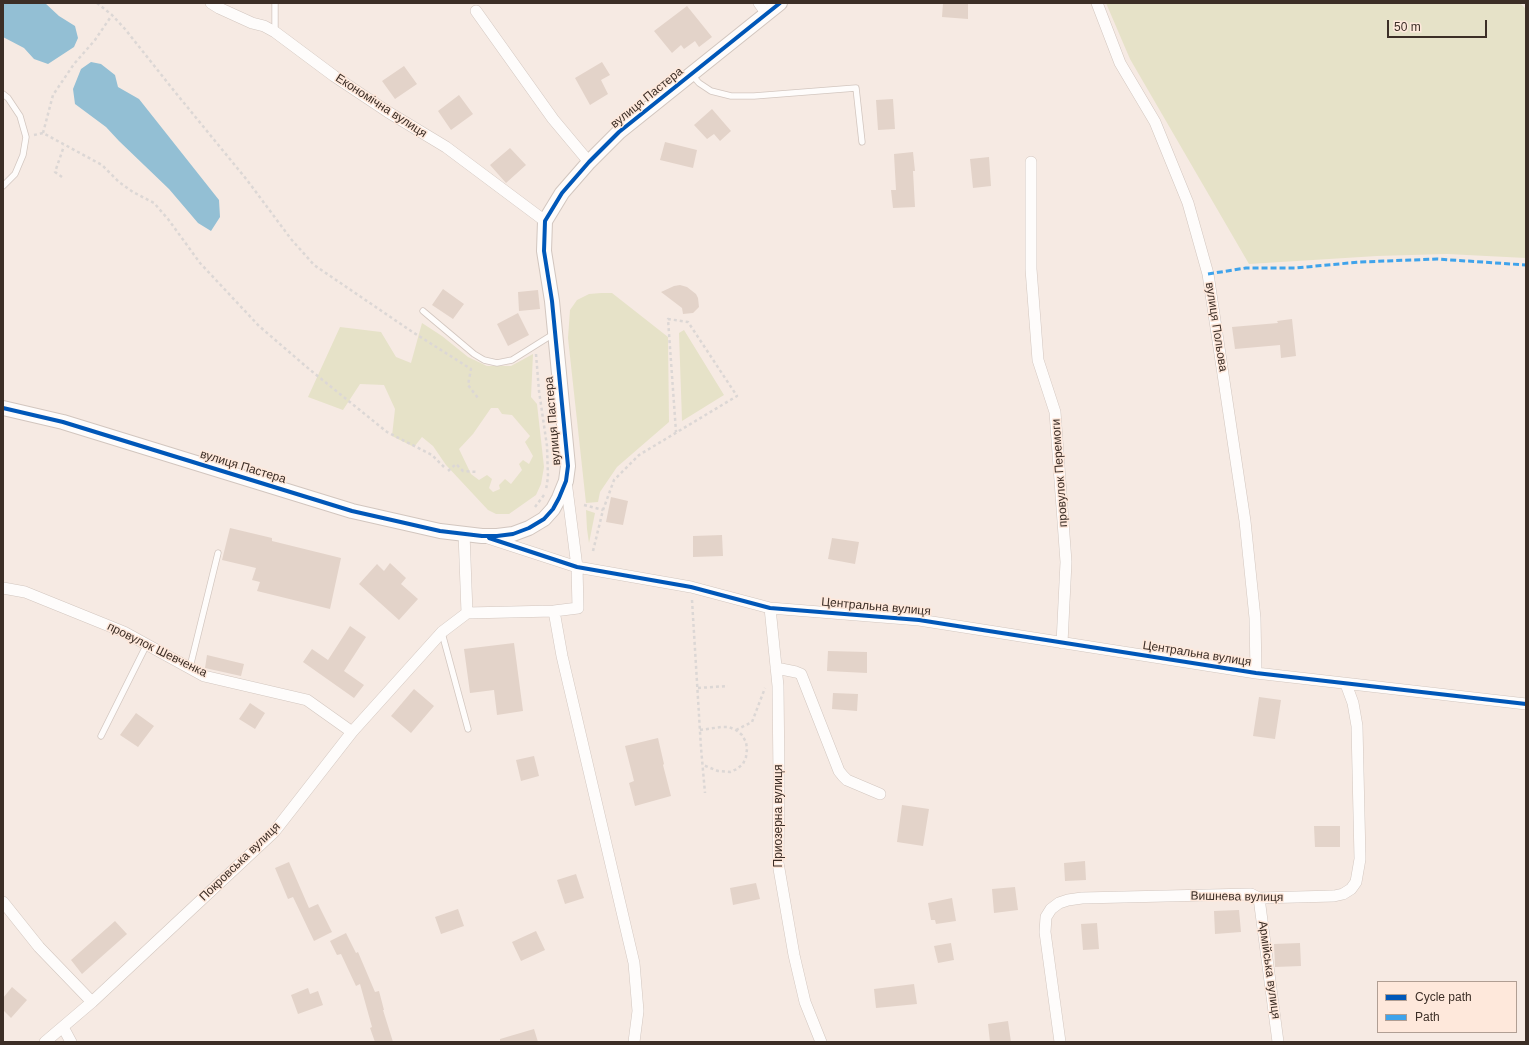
<!DOCTYPE html>
<meta charset="utf-8">
<style>
body{margin:0}
#map{position:relative;width:1529px;height:1045px;overflow:hidden;background:#f6eae3;font-family:Arial,sans-serif}
canvas{display:block}
.frame{position:absolute;inset:0;border:4px solid #3c2e26;pointer-events:none}
.legend{position:absolute;left:1377px;top:981px;width:140px;height:52px;box-sizing:border-box;background:#fee8db;border:1px solid #b09e93;margin:0;padding:5px 7px;list-style:none;font-size:12px;color:#3c2e26}
.legend li{display:flex;align-items:center;gap:8px;height:20px}
.legend b{width:20px;border:1px solid #b09e93}
.scale{position:absolute;left:1387px;top:20px;width:100px;height:18px;box-sizing:border-box;border:2px solid #3c2e26;border-top:0;padding-left:5px;font-size:12px;line-height:14px;white-space:nowrap;color:#3c2e26;-webkit-text-stroke:3px #fee8db;paint-order:stroke}
</style>
<div id="map">
<canvas width="1529" height="1045"></canvas>
<div class="frame"></div>
<ul class="legend">
<li><b style="height:5px;background:#0057b8"></b>Cycle path</li>
<li><b style="height:5px;background:#3fa3eb"></b>Path</li>
</ul>
<div class="scale">50 m</div>
</div>
<script>
const context = document.querySelector('canvas').getContext('2d');
context.lineJoin = 'round';
function paint(path, color) { context.fillStyle = color; context.fill(path, 'evenodd'); }
const poly = rows => new Path2D(rows.map(r => 'M' + r).join(''));
function stroke(path, color, width, dash) { context.strokeStyle = color; context.lineWidth = width; context.lineCap = dash ? 'butt' : 'round'; context.setLineDash(dash || []); context.stroke(path); }
function drawText(font, color, halo, rows, align = 'center') {
  context.font = font + ' Arial,sans-serif'; context.lineWidth = 3; context.setLineDash([]); context.textBaseline = 'middle'; context.strokeStyle = halo; context.fillStyle = color; for (const [text, x, y, turn = 0] of rows) {
    context.save(); context.translate(x, y); context.rotate((+turn || 0) * Math.PI / 180); context.textAlign = isNaN(turn) ? turn : align; if (halo) context.strokeText(text, 0, 0); context.fillText(text, 0, 0); context.restore();
  }
}
paint(poly([
 [1106,3,1520,3,1526,9,1526,258,1447,254,1377,256,1249,264,1130,59],
 [601,293,612,293,668,337,669,422,617,467,600,492,598,502,586,503,568,338,570,310,577,300,589,294],
 [422,323,442,336,468,357,487,366,511,366,533,354,531,397,537,404,544,467,541,484,536,495,509,514,496,514,488,510,446,465,433,446,422,437,414,447,392,436,395,409,384,385,360,384,343,410,308,397,340,327,381,332,396,357,411,363],
 [491,408,498,408,502,414,512,415,530,436,525,442,533,456,529,464,523,460,519,464,522,470,511,484,505,479,499,485,500,489,493,492,489,488,492,479,487,475,479,480,471,474,459,449,473,434],
 [684,330,724,395,682,421,679,333],
 [586,510,595,513,589,543,587,529]
]), '#e6e2c8');
paint(poly([
 [3,3,45,3,59,16,75,26,78,38,74,47,48,64,34,59,24,48,3,37],
 [91,62,101,64,115,75,118,87,139,99,219,200,220,217,211,231,198,223,169,189,119,141,106,127,75,104,73,89,81,69]
]), '#93bfd4');
paint(poly([
 [943,3,968,3,968,19,942,17],
 [687,6,712,37,699,47,695,41,684,49,681,45,672,53,654,31],
 [602,62,610,75,601,80,608,94,590,105,575,78],
 [404,66,417,84,395,99,382,81],
 [459,95,473,114,451,130,438,111],
 [893,99,895,129,878,130,876,100],
 [712,109,731,131,720,141,714,134,707,139,694,125],
 [665,142,697,150,693,168,660,160],
 [510,148,526,165,506,183,490,165],
 [913,152,915,171,913,171,915,207,893,208,891,190,896,190,894,154],
 [989,157,991,186,973,188,970,159],
 [680,285,687,287,696,294,698,298,699,307,693,313,683,314,682,308,661,292,674,286],
 [443,289,464,304,453,319,432,305],
 [538,290,540,309,519,311,518,292],
 [518,313,529,335,508,346,497,324],
 [1292,319,1296,356,1281,358,1280,345,1235,349,1232,327,1278,323,1277,321],
 [611,497,628,501,623,525,606,522],
 [230,528,272,538,272,541,341,558,330,609,257,591,260,582,252,580,256,568,222,560],
 [722,535,723,556,693,557,693,536],
 [832,538,859,542,855,564,828,559],
 [390,563,406,578,401,584,418,599,399,620,359,584,377,564,384,571],
 [350,626,366,637,344,671,364,685,354,698,303,662,312,649,328,660],
 [514,643,523,711,497,715,494,690,470,693,464,649],
 [828,651,867,652,867,673,827,671],
 [207,655,244,664,241,676,205,668],
 [414,689,434,706,411,733,391,716],
 [833,693,858,694,857,711,832,709],
 [1259,697,1281,700,1275,739,1253,736],
 [250,703,265,713,255,729,239,719],
 [136,713,154,726,138,747,120,735],
 [658,738,664,764,663,765,671,796,635,806,629,783,634,781,625,746],
 [534,756,539,776,521,781,516,760],
 [902,805,929,809,923,846,897,842],
 [1314,826,1340,826,1340,847,1315,847],
 [1085,861,1086,880,1065,881,1064,863],
 [289,862,309,908,318,904,332,932,314,941,293,897,288,899,275,868],
 [576,874,584,898,565,904,557,880],
 [756,883,760,899,733,905,730,888],
 [1015,887,1018,910,994,913,992,889],
 [952,898,956,921,936,924,935,920,931,920,928,903],
 [458,909,464,926,441,934,435,917],
 [1239,910,1241,932,1215,934,1214,911],
 [115,921,127,934,82,974,71,960],
 [1097,923,1099,949,1083,950,1081,924],
 [536,931,545,950,521,961,512,942],
 [346,933,356,953,358,952,375,992,379,991,384,1010,383,1010,393,1042,375,1042,370,1028,372,1027,360,984,356,986,341,954,337,955,330,941],
 [951,943,954,960,938,963,934,946],
 [1300,943,1301,966,1275,967,1274,944],
 [914,984,917,1004,876,1008,874,989],
 [12,987,27,1000,11,1018,3,1010,3,998],
 [308,988,310,994,318,991,323,1005,298,1014,291,995],
 [1008,1021,1011,1042,990,1042,988,1024],
 [534,1029,538,1042,500,1042,500,1039]
]), '#e3d3c9');
const service = poly([
 [275,3,275,32],
 [692,75,699,83,711,91,731,96,754,96,856,88,862,142],
 [3,94,8,98,20,116,26,137,23,155,15,174,3,186],
 [423,311,474,354,484,360,497,363,512,360,555,333],
 [442,633,468,729],
 [190,667,218,553],
 [101,736,147,644]
]);
const minor = poly([
 [211,3,219,8,252,23,264,26,275,32,334,76,388,112,446,147,545,221],
 [759,3,767,14],
 [1097,3,1120,63,1155,122,1188,203,1208,274,1245,521,1255,618,1256,673],
 [476,11,553,119,589,162],
 [1031,162,1031,269,1038,360,1055,412,1066,562,1062,643],
 [566,481,577,567,578,608,554,611,562,656,634,963,638,1011,634,1042],
 [464,533,467,613,554,611],
 [488,538,577,567,691,587,770,608,919,620,1256,673,1526,704],
 [3,588,25,592,124,632,204,676,307,700,352,732],
 [770,608,778,686,779,777,778,863,794,955,805,1002,821,1042],
 [776,668,796,672,801,674,839,771,843,776,847,780,880,794],
 [1259,898,1278,1042],
 [3,902,39,947,92,1002],
 [63,1027,71,1042],
 [45,1042,92,1002,274,832,352,732,442,632,467,613],
 [1060,1042,1045,932,1046,917,1051,909,1059,903,1068,900,1082,898,1251,894,1259,898,1334,896,1343,894,1351,889,1356,882,1360,859,1357,726,1353,703,1346,684]
]);
const tertiary = poly([
 [3,408,63,422,352,511,405,523,440,531,482,536,497,536,513,534,529,528,544,519,553,509,559,498,566,481,568,466,552,301,544,251,545,221,562,193,589,162,619,132,780,3]
]);
stroke(service, '#d2c6bf', 7);
stroke(minor, '#d2c6bf', 12);
stroke(tertiary, '#d2c6bf', 16);
stroke(poly([
 [97,3,112,15,125,29,175,92,247,180,291,239,314,265,411,331,471,369,468,385,478,398],
 [43,133,53,95,74,64,95,40,112,15],
 [34,135,43,133,102,165,119,182,133,192,154,203,168,219,200,263,259,326,309,369,387,432,432,455,444,467],
 [62,177,55,172,64,146],
 [536,354,539,391,547,446,548,477,546,490],
 [448,471,456,464,463,471,478,472],
 [584,505,603,510],
 [535,507,544,495],
 [593,551,603,510,614,480,639,455,737,396,688,322,668,319,676,432],
 [692,600,701,748,705,793],
 [698,688,728,686],
 [700,730,721,727,729,727,736,730,742,735,746,742,747,749,746,757,743,764,737,769,730,772,718,771,703,765],
 [736,730,752,722,765,688]
]), '#dcd7d5', 2.5, [3, 3]);
stroke(service, '#fefcfb', 5.5);
stroke(minor, '#fefcfb', 11);
stroke(tertiary, '#fefcfb', 14);
stroke(poly([
 [1208,274,1246,268,1295,268,1360,262,1437,259,1526,265]
]), '#3fa3eb', 3, [6, 3]);
stroke(poly([
 [3,408,63,422,352,511,405,523,440,531,482,536,497,536,513,534,529,528,544,519,553,509,559,498,566,481,568,466,552,301,544,251,545,221,562,193,589,162,619,132,780,3],
 [489,538,577,567,691,587,770,608,919,620,1256,673,1526,704]
]), '#0057b8', 4);
drawText('12px', '#3c2e26', '#fee8db', [
 ["вулиця Пастера",647,98,-39],
 ["Економічна вулиця",381,106,33],
 ["вулиця Польова",1216,327,81],
 ["вулиця Пастера",553,421,-95],
 ["вулиця Пастера",243,467,17],
 ["провулок Перемоги",1060,473,-94],
 ["Центральна вулиця",876,607,5],
 ["провулок Шевченка",157,650,26],
 ["Центральна вулиця",1197,654,9],
 ["Приозерна вулиця",779,816,-90],
 ["Покровська вулиця",240,862,-44],
 ["Вишнева вулиця",1237,897,1],
 ["Армійська вулиця",1269,970,82]
]);
</script>
